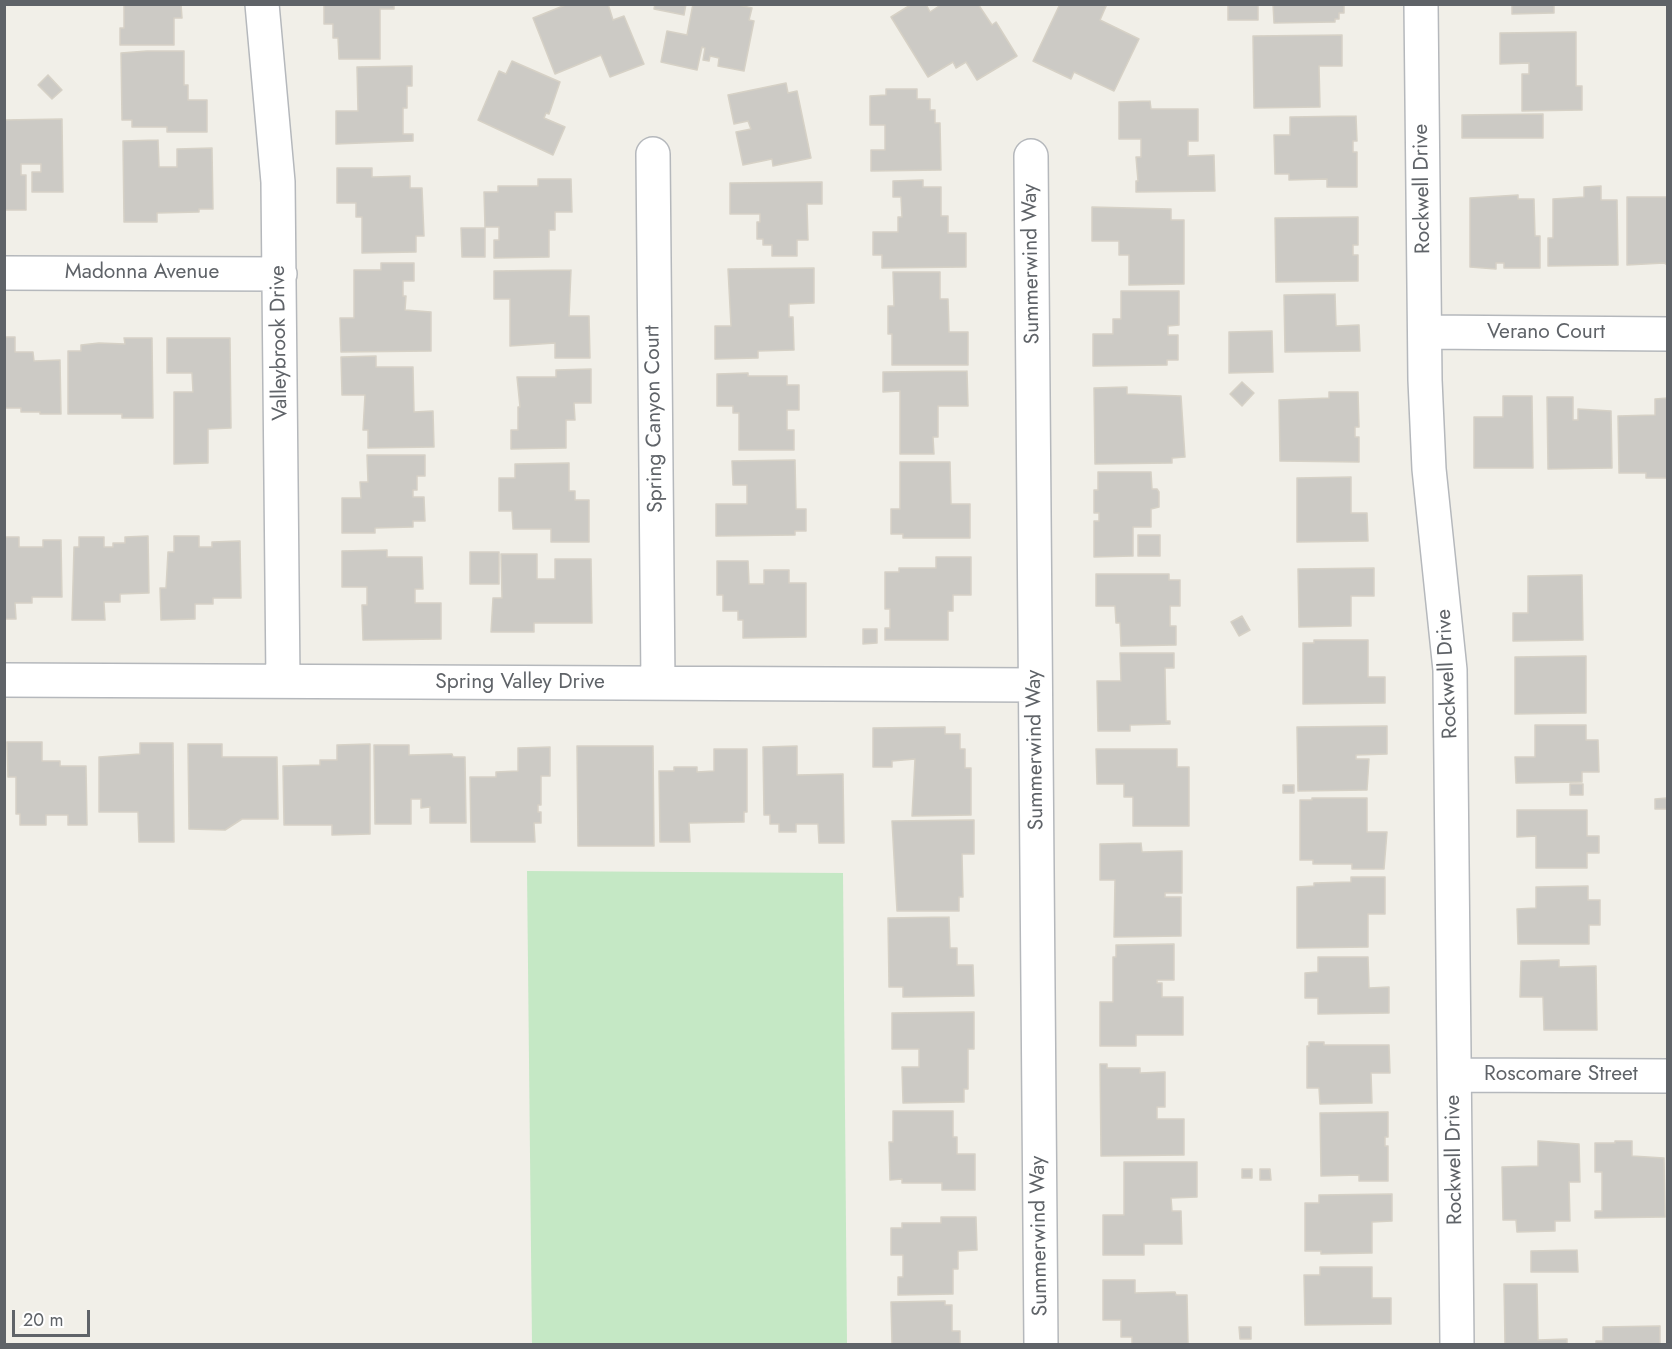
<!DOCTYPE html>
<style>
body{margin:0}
#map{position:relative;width:1672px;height:1349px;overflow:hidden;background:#f1efe8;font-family:Jost,sans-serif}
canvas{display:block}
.frame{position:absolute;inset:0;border:6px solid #5f6368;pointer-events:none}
.scale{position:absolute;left:12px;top:1310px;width:78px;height:27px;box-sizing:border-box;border:3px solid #5f6368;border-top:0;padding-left:8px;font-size:18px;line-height:21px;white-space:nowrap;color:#5f6368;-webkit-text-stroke:4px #fff;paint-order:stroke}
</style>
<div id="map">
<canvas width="1672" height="1349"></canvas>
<div class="frame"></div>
<div class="scale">20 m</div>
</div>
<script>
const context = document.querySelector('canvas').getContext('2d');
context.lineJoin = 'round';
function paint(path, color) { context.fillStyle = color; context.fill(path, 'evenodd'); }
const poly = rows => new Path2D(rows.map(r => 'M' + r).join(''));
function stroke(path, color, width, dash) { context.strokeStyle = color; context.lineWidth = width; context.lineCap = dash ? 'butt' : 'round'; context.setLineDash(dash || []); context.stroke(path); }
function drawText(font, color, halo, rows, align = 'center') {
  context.font = font + ' Jost,sans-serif'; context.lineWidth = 4.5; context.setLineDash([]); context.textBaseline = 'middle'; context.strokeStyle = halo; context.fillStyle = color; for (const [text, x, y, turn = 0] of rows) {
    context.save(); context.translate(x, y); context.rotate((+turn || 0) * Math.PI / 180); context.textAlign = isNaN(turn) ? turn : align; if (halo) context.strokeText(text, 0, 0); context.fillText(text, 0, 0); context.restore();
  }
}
paint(poly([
 [527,871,843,873,847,1344,532,1344]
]), '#c5e8c5');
const building = poly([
 [124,4,181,4,182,18,174,18,174,45,120,45,120,28,124,28,124,4],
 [324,4,394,4,394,9,380,9,380,59,339,59,338,38,333,38,333,24,324,24,324,4],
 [568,4,608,4,613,20,624,16,644,64,610,77,601,55,555,74,533,18,568,4],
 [655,4,686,4,684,15,654,9,655,4],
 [693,4,734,4,752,8,749,20,754,21,744,71,718,66,719,58,710,56,709,61,703,60,705,48,702,47,697,70,661,62,667,31,687,35,693,4],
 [912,4,926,4,930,12,942,4,978,4,992,25,996,22,1017,56,977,80,966,62,956,68,953,62,928,77,891,17,912,4],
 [1060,4,1107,4,1100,20,1139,39,1114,91,1074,72,1071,79,1033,61,1060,4],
 [1228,4,1258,4,1258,20,1228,20,1228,4],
 [1273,4,1344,4,1344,13,1339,13,1339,19,1335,19,1335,22,1274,23,1273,4],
 [1512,4,1554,4,1554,13,1512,14,1512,4],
 [1576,32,1576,86,1582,86,1582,110,1522,111,1522,74,1529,74,1529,63,1500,64,1500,33,1576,32],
 [1342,35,1342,66,1319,66,1320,107,1254,108,1253,36,1342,35],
 [147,51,184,51,184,85,188,85,188,100,207,100,207,132,167,132,167,127,132,127,132,120,122,120,121,53,147,51],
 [512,61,560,82,549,114,546,113,544,118,565,127,553,155,478,120,499,71,506,74,512,61],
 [412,66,412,86,407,86,407,108,403,108,403,134,413,134,413,141,336,144,336,111,358,111,357,67,412,66],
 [48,75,62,90,52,99,38,85,48,75],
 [786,83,788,93,797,91,811,158,773,166,772,159,743,165,736,132,751,129,748,121,734,124,728,95,786,83],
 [886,89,917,89,917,99,930,99,930,110,935,110,935,123,940,123,941,170,871,171,871,150,885,150,885,125,870,125,870,96,886,95,886,89],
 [1150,101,1151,109,1198,109,1198,141,1188,141,1188,156,1214,155,1215,191,1136,192,1136,181,1138,181,1136,157,1141,157,1141,139,1119,139,1119,102,1150,101],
 [1543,114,1543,138,1462,138,1462,115,1543,114],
 [1356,116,1357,141,1353,141,1353,152,1357,152,1357,187,1327,187,1327,179,1289,180,1289,174,1275,174,1274,135,1290,135,1290,117,1356,116],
 [62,119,63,192,32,192,32,172,41,172,41,164,21,164,21,175,26,175,26,210,4,210,4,120,62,119],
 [158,140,159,167,177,167,177,149,212,148,213,209,199,209,199,212,157,213,157,222,124,222,123,141,158,140],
 [337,168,372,168,372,177,410,176,410,188,422,188,424,236,416,236,416,252,362,253,362,217,356,217,356,203,337,203,337,168],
 [538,179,571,179,572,212,555,212,555,230,549,230,549,257,494,258,494,240,499,240,499,227,485,227,484,192,498,192,498,186,538,186,538,179],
 [923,180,923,187,941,187,941,216,948,216,948,233,966,233,966,267,882,268,882,255,873,255,873,232,898,232,898,217,902,217,901,197,893,197,893,181,923,180],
 [822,182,822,204,807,204,808,240,797,240,797,256,772,256,772,245,763,245,763,239,757,239,757,222,760,222,760,214,730,214,730,183,822,182],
 [1601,186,1601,200,1617,200,1618,265,1548,266,1548,238,1553,238,1553,199,1584,197,1584,187,1601,186],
 [1518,195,1518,199,1534,199,1535,236,1540,236,1540,268,1504,268,1504,263,1496,263,1496,269,1470,267,1470,198,1518,195],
 [1627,197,1668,197,1668,265,1664,263,1627,265,1627,197],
 [1092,207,1171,209,1171,220,1184,220,1184,284,1129,285,1129,255,1119,255,1119,241,1092,241,1092,207],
 [1358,217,1358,245,1353,245,1353,255,1358,255,1358,281,1276,282,1275,218,1358,217],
 [461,228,485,228,485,257,462,257,461,228],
 [381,263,414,263,414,281,403,281,403,296,406,296,405,310,431,312,431,351,341,352,340,318,354,318,354,270,381,270,381,263],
 [814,268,814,303,789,304,789,317,793,317,794,350,758,351,758,358,715,359,715,326,731,326,728,269,814,268],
 [571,270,569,316,589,316,590,358,555,358,555,343,510,346,510,299,494,299,494,271,571,270],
 [893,272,940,272,940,299,948,299,949,332,968,332,968,365,892,365,892,334,888,334,888,306,894,306,893,272],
 [1121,291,1179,291,1179,325,1168,326,1168,335,1178,335,1178,360,1167,360,1167,365,1093,366,1093,334,1113,334,1113,319,1121,319,1121,291],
 [1335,294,1336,326,1359,325,1360,351,1285,352,1284,295,1335,294],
 [1272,331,1273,372,1229,373,1229,332,1272,331],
 [4,337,15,337,15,352,33,352,34,361,60,360,61,414,40,414,40,412,21,412,21,408,4,408,4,337],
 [124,338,152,338,153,418,122,418,122,414,68,414,68,351,81,351,81,345,99,343,125,344,124,338],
 [167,338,230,338,231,428,208,429,208,463,174,464,174,392,193,392,192,373,167,373,167,338],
 [376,356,376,367,413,367,414,412,433,411,434,447,368,448,368,430,363,430,365,395,342,395,341,357,376,356],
 [591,369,591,403,574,403,575,420,566,420,566,448,511,449,511,430,518,430,518,407,520,407,517,377,556,377,556,370,591,369],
 [967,371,968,406,938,406,938,437,933,437,934,454,900,454,900,391,883,392,883,372,967,371],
 [748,373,748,376,787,376,787,385,799,385,799,410,787,410,787,430,794,430,794,450,739,450,739,413,733,413,733,406,717,406,717,374,748,373],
 [1242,382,1254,393,1242,406,1230,394,1242,382],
 [1127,387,1127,394,1181,396,1185,457,1172,458,1172,463,1095,464,1094,388,1127,387],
 [1329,392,1358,392,1359,427,1355,427,1355,437,1359,437,1359,462,1280,461,1279,400,1329,398,1329,392],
 [1503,396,1532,396,1533,468,1474,468,1474,417,1503,417,1503,396],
 [1547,397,1573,397,1573,420,1578,420,1578,409,1611,411,1612,468,1548,469,1547,397],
 [1668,398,1668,478,1646,478,1646,473,1619,473,1618,416,1655,415,1655,399,1668,398],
 [367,455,425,455,425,476,417,476,417,490,413,490,413,497,424,497,425,521,413,521,413,527,375,528,375,533,342,533,342,498,361,498,360,482,368,482,367,455],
 [795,460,796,509,806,509,806,531,795,531,795,535,716,536,716,504,747,504,747,485,733,485,732,461,795,460],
 [900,462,950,462,951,504,970,504,970,538,903,538,903,534,891,534,891,509,900,509,900,462],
 [569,463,569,491,575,491,575,500,589,500,589,542,551,542,551,529,513,529,512,511,499,511,499,478,515,478,515,464,569,463],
 [1098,472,1151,472,1152,489,1157,489,1159,492,1159,507,1151,509,1151,527,1133,527,1133,556,1094,557,1094,521,1099,521,1099,513,1094,513,1094,490,1098,490,1098,472],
 [1351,477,1351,513,1367,513,1368,541,1297,542,1297,478,1351,477],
 [1138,535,1160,535,1160,556,1138,556,1138,535],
 [148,536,149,593,120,594,120,602,104,602,105,620,72,620,74,547,79,547,79,537,104,537,104,547,113,547,113,543,125,543,125,537,148,536],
 [174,536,199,536,199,547,212,547,212,542,240,541,241,598,213,598,213,604,195,604,195,619,161,620,160,588,166,588,168,552,174,552,174,536],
 [4,537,19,537,19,547,43,547,43,540,61,540,62,597,32,597,32,603,15,603,16,619,4,619,4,537],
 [387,550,387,557,422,557,423,589,415,589,415,603,441,603,441,639,363,640,362,605,367,605,367,587,342,587,342,551,387,550],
 [470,552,499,552,499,584,470,584,470,552],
 [501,554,537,554,537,579,555,579,555,559,591,559,592,623,534,623,534,632,491,632,493,598,502,598,501,554],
 [936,557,971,557,971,595,953,595,953,611,948,611,948,640,885,640,885,628,890,628,890,609,885,609,885,572,899,572,899,568,936,568,936,557],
 [717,561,748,561,749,584,764,584,764,570,789,570,789,583,806,583,806,637,743,638,743,620,738,620,738,611,723,611,723,595,717,595,717,561],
 [1374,568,1374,596,1351,596,1351,626,1299,627,1298,569,1374,568],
 [1096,574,1169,574,1169,580,1180,580,1180,606,1170,606,1170,626,1176,626,1176,645,1121,646,1120,623,1116,623,1115,606,1096,606,1096,574],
 [1582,575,1583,640,1513,641,1513,613,1528,613,1528,576,1582,575],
 [1242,616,1250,630,1239,636,1231,622,1242,616],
 [863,629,877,629,877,643,863,644,863,629],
 [1314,640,1368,640,1368,677,1385,677,1385,703,1303,704,1303,643,1314,643,1314,640],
 [1120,653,1174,653,1174,668,1165,668,1166,721,1170,721,1170,724,1130,725,1130,731,1098,731,1097,681,1121,681,1120,653],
 [1586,656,1586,713,1515,714,1515,657,1586,656],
 [1535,725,1586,725,1586,740,1598,740,1599,772,1582,772,1582,782,1516,783,1515,757,1535,757,1535,725],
 [1387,726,1387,754,1356,755,1356,759,1369,759,1367,790,1298,791,1297,727,1387,726],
 [945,727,945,734,960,734,960,749,965,749,965,768,971,768,971,815,912,816,915,759,892,761,892,767,873,767,873,728,945,727],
 [7,742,42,742,42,761,60,761,60,766,86,766,87,825,68,825,68,815,46,815,46,825,20,825,20,814,16,814,16,777,8,777,7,742],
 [140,743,173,743,174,842,139,842,138,812,99,812,99,757,140,754,140,743],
 [188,744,222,744,222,757,277,757,278,819,242,819,225,830,189,829,188,744],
 [370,744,370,834,332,835,332,825,284,825,283,766,320,765,320,760,337,760,337,745,370,744],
 [374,745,409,745,409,755,452,754,453,757,465,757,466,823,430,823,430,807,421,808,421,799,411,799,411,824,375,824,374,745],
 [577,746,653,746,654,846,578,846,577,746],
 [797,746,797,775,843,774,844,843,819,843,818,824,796,824,796,832,779,832,779,824,770,824,770,815,764,815,763,747,797,746],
 [550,747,550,776,541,776,541,805,538,805,538,812,541,812,541,823,534,823,535,842,471,842,470,777,496,777,496,772,518,771,518,748,550,747],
 [714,749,747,749,747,812,744,812,744,822,689,823,690,842,660,842,659,771,674,771,674,767,697,767,697,772,714,771,714,749],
 [1096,749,1177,749,1177,767,1189,767,1189,826,1133,826,1133,797,1124,797,1124,784,1097,784,1096,749],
 [1570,784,1583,784,1583,795,1570,795,1570,784],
 [1283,785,1294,785,1294,793,1283,793,1283,785],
 [1312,798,1367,798,1367,832,1387,832,1384,869,1352,869,1352,864,1313,864,1313,860,1300,860,1300,800,1312,800,1312,798],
 [1667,798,1667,809,1655,809,1655,799,1667,798],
 [1517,810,1587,810,1587,836,1599,836,1599,853,1587,853,1587,868,1536,868,1536,836,1517,837,1517,810],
 [974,820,974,854,962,854,963,897,959,897,959,911,897,911,892,821,974,820],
 [1141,843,1142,852,1182,851,1182,893,1165,893,1165,897,1181,897,1181,936,1114,937,1115,880,1100,880,1100,844,1141,843],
 [1351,877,1385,877,1385,914,1368,914,1368,947,1297,948,1297,887,1314,886,1314,883,1351,882,1351,877],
 [1588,886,1588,900,1600,900,1600,925,1589,925,1589,944,1518,944,1517,909,1536,908,1536,887,1588,886],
 [949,917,950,948,957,948,957,965,973,965,974,996,903,997,903,987,889,987,888,918,949,917],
 [1174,944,1174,980,1157,980,1157,983,1162,983,1162,997,1183,997,1183,1035,1136,1035,1136,1046,1100,1046,1100,1002,1113,1002,1113,957,1116,957,1116,945,1174,944],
 [1318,957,1368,957,1369,988,1389,987,1389,1013,1318,1014,1318,998,1305,998,1305,973,1318,972,1318,957],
 [1559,960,1559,967,1596,966,1597,1030,1544,1030,1543,997,1520,997,1521,961,1559,960],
 [974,1012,974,1049,968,1049,968,1089,964,1089,964,1102,903,1103,902,1067,919,1067,919,1049,892,1049,892,1013,974,1012],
 [1309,1042,1324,1042,1324,1045,1389,1045,1390,1073,1371,1073,1372,1103,1320,1104,1319,1088,1307,1088,1307,1046,1309,1046,1309,1042],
 [1100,1064,1107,1064,1107,1068,1140,1068,1140,1073,1165,1072,1165,1107,1157,1107,1157,1119,1184,1119,1184,1155,1101,1156,1100,1064],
 [893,1111,953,1111,953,1137,957,1137,957,1154,975,1154,975,1190,942,1190,942,1183,902,1183,902,1179,890,1180,889,1142,893,1142,893,1111],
 [1388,1112,1388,1137,1385,1137,1385,1146,1388,1146,1388,1181,1359,1181,1359,1175,1321,1176,1320,1113,1388,1112],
 [1538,1141,1579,1144,1580,1182,1569,1182,1570,1221,1555,1221,1555,1231,1517,1232,1516,1220,1503,1220,1502,1167,1538,1166,1538,1141],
 [1615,1141,1632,1141,1632,1156,1664,1158,1665,1217,1595,1218,1595,1211,1602,1211,1602,1172,1595,1172,1595,1143,1615,1143,1615,1141],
 [1124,1162,1197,1162,1197,1197,1171,1198,1172,1211,1181,1211,1182,1244,1144,1244,1144,1255,1103,1255,1103,1215,1124,1215,1124,1162],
 [1242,1169,1252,1169,1252,1178,1242,1178,1242,1169],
 [1260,1169,1270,1169,1271,1180,1260,1180,1260,1169],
 [1392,1194,1392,1221,1372,1222,1372,1253,1321,1254,1321,1251,1305,1251,1305,1203,1319,1203,1319,1195,1392,1194],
 [941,1217,976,1217,977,1250,958,1251,958,1269,953,1269,953,1294,898,1295,898,1277,903,1277,903,1255,891,1255,891,1228,902,1228,902,1223,941,1223,941,1217],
 [1577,1250,1578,1272,1531,1272,1531,1251,1577,1250],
 [1320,1267,1372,1267,1372,1298,1391,1298,1391,1324,1305,1325,1304,1275,1320,1275,1320,1267],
 [1103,1280,1135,1280,1135,1293,1175,1292,1176,1295,1187,1295,1188,1344,1132,1344,1132,1337,1121,1337,1121,1320,1103,1320,1103,1280],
 [1504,1284,1537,1284,1538,1340,1567,1339,1567,1344,1505,1344,1504,1284],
 [945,1301,945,1305,952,1305,952,1331,960,1331,960,1344,892,1344,891,1302,945,1301],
 [1660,1326,1660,1344,1596,1344,1596,1341,1603,1341,1603,1327,1660,1326],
 [1239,1327,1251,1327,1251,1339,1240,1339,1239,1327]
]);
paint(building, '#cccac5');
stroke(building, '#d6d1c6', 1.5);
const minor = poly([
 [262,4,278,182,283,681],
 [1421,4,1425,380,1429,469,1450,670,1457,1344],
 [653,154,658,683],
 [1031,156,1041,1344],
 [4,273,280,274],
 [1425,332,1668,334],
 [4,680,1035,685],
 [1455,1075,1668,1076]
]);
stroke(minor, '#b5b8bc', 36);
stroke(minor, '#fff', 33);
drawText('21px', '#5f6368', '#fff', [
 ["Rockwell Drive",1423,189,-91],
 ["Summerwind Way",1032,264,-91],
 ["Madonna Avenue",142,273],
 ["Verano Court",1546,333],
 ["Valleybrook Drive",280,343,-91],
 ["Spring Canyon Court",655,419,-91],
 ["Rockwell Drive",1448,674,-93],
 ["Spring Valley Drive",520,683],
 ["Summerwind Way",1036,750,-91],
 ["Roscomare Street",1561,1075],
 ["Rockwell Drive",1455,1160,-91],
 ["Summerwind Way",1040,1236,-91]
]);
</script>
